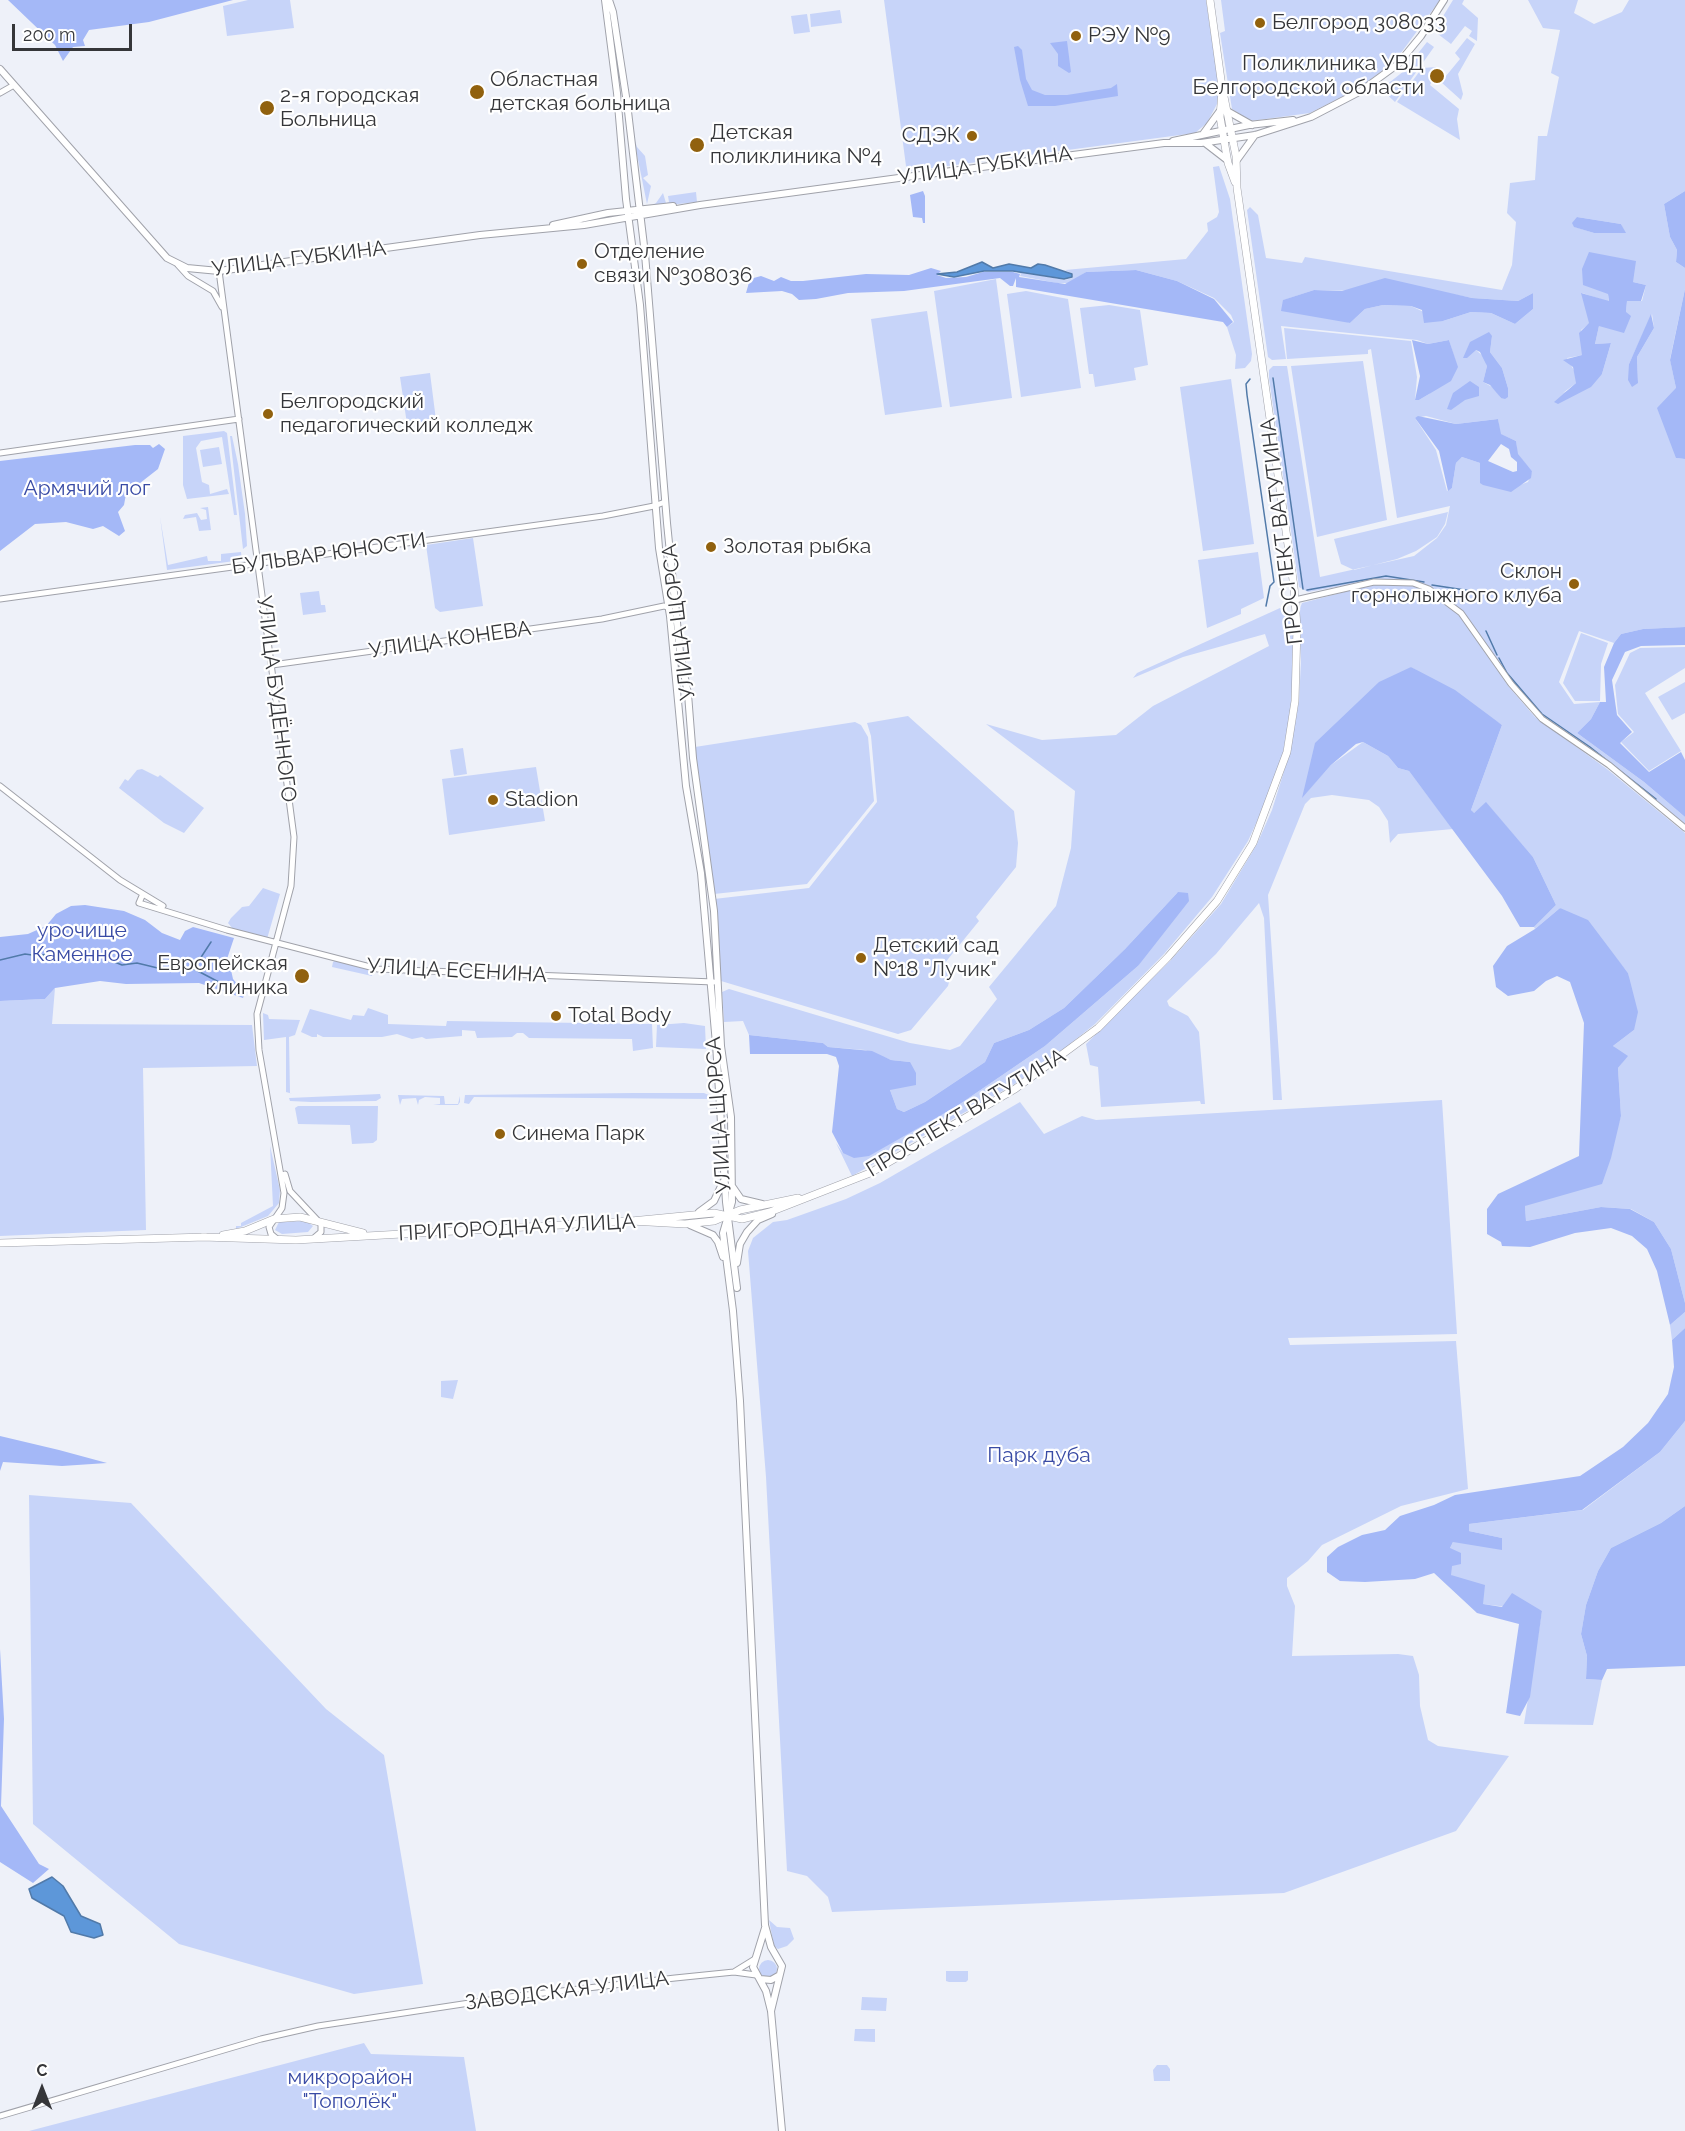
<!DOCTYPE html>
<meta charset="utf-8">
<style>
body{margin:0}
#map{position:relative;width:1685px;height:2131px;overflow:hidden;background:#eef1f9;font-family:Raleway,sans-serif}
canvas{display:block}
.north{position:absolute;left:12px;top:2059px;width:60px;height:60px;-webkit-text-stroke:4px #fff;paint-order:stroke;rotate:0deg;font-size:16px;font-weight:700;line-height:24px;text-align:center;color:#353639}
.north::after{content:'';display:block;margin:auto;width:21px;height:27px;background:#353639;clip-path:polygon(50% 0,100% 100%,50% 72%,0 100%)}
.scale{position:absolute;left:12px;top:24px;width:120px;height:27px;box-sizing:border-box;border:3px solid #353639;border-top:0;padding-left:8px;font-size:18px;line-height:21px;white-space:nowrap;color:#353639;-webkit-text-stroke:4px #fff;paint-order:stroke}
</style>
<div id="map">
<canvas width="1685" height="2131"></canvas>
<div class="north">С</div>
<div class="scale">200 m</div>
</div>
<script>
const context = document.querySelector('canvas').getContext('2d');
context.lineJoin = 'round';
function paint(path, color) { context.fillStyle = color; context.fill(path, 'evenodd'); }
const poly = rows => new Path2D(rows.map(r => 'M' + r).join(''));
function stroke(path, color, width, dash) { context.strokeStyle = color; context.lineWidth = width; context.lineCap = dash ? 'butt' : 'round'; context.setLineDash(dash || []); context.stroke(path); }
function drawText(font, color, halo, rows, align = 'center') {
  context.font = font + ' Raleway,sans-serif'; context.lineWidth = 4.5; context.setLineDash([]); context.textBaseline = 'middle'; context.strokeStyle = halo; context.fillStyle = color; for (const [text, x, y, turn = 0] of rows) {
    context.save(); context.translate(x, y); context.rotate((+turn || 0) * Math.PI / 180); context.textAlign = isNaN(turn) ? turn : align; if (halo) context.strokeText(text, 0, 0); context.fillText(text, 0, 0); context.restore();
  }
}
paint(poly([
 [248,0,290,0,294,28,227,36,223,6],
 [884,0,1206,0,1219,88,1217,104,1207,123,1195,133,910,171,906,166],
 [1221,0,1440,0,1395,61,1359,88,1310,113,1251,121,1232,109,1220,33,1225,31],
 [1453,0,1464,0,1462,4,1478,18,1477,41,1469,36,1472,31,1465,26,1451,44,1434,31],
 [1528,0,1578,0,1574,13,1594,24,1622,12,1629,0,1685,0,1685,191,1664,204,1670,237,1677,250,1676,262,1685,268,1685,289,1670,359,1676,388,1676,458,1685,459,1685,627,1643,629,1621,634,1614,643,1579,631,1559,682,1574,704,1600,702,1591,719,1577,733,1644,782,1685,817,1685,826,1544,718,1527,701,1462,612,1437,592,1413,581,1397,579,1374,580,1308,592,1299,587,1269,378,1269,370,1273,366,1287,366,1320,577,1414,556,1437,538,1446,525,1450,506,1397,518,1371,349,1368,350,1368,354,1287,359,1284,328,1411,341,1417,377,1415,400,1419,400,1429,394,1456,363,1449,340,1428,344,1417,340,1281,326,1286,359,1272,360,1268,357,1247,210,1250,207,1258,215,1266,258,1302,263,1305,257,1502,290,1512,265,1516,222,1507,213,1510,183,1535,180,1538,136,1547,136,1559,77,1551,73,1560,30,1543,28],
 [1577,217,1621,224,1625,233,1594,233,1575,227],
 [1633,282,1646,285,1642,301,1627,301,1626,312,1599,326,1595,344,1611,343,1602,374,1563,393,1576,383,1576,374,1567,358,1583,355,1581,330,1590,323,1582,293,1609,302,1608,294],
 [1314,290,1447,293,1472,298,1518,301,1533,293,1533,309,1515,324,1491,313,1471,312,1443,321,1411,306,1383,305,1365,309,1350,323,1284,300],
 [1652,314,1654,328,1637,357,1638,383,1629,364],
 [1492,336,1490,352,1502,368,1508,388,1501,398,1494,388,1483,382,1487,366,1485,358,1476,350],
 [1426,416,1456,424,1498,419,1500,434,1516,441,1517,454,1532,471,1528,482,1517,486,1480,482,1480,463,1462,457,1456,463,1452,488,1447,491,1436,450,1415,418],
 [840,10,842,23,811,27,810,14],
 [807,14,810,32,794,34,791,16],
 [1467,38,1475,44,1458,74,1463,94,1461,100,1441,82,1460,59,1455,53],
 [1427,42,1434,47,1395,102,1381,89,1404,71],
 [1437,67,1429,76,1433,79,1430,85,1459,109,1457,119,1460,140,1397,102,1422,68],
 [633,135,637,147,645,156,648,175,643,178,651,186,647,204],
 [1219,166,1230,199,1252,354,1251,361,1245,368,1235,369,1236,355,1227,327,1234,322,1231,315,1214,298,1177,281,1136,270,1086,272,1069,283,1057,283,1020,276,1021,274,1015,271,1065,280,1072,278,1073,274,1065,270,1186,259,1208,231,1207,223,1217,217,1219,212,1213,167],
 [696,192,697,202,649,207,656,203,663,193,666,203,669,202,668,196],
 [996,279,1012,398,950,407,934,291],
 [1026,291,1068,299,1081,388,1021,397,1007,294],
 [1109,305,1140,310,1148,365,1134,368,1136,380,1095,387,1093,374,1089,374,1080,308],
 [927,311,942,407,885,415,871,319],
 [1363,361,1387,520,1317,537,1291,366],
 [430,373,436,420,407,424,400,377],
 [1231,379,1254,544,1203,551,1180,387],
 [224,431,227,433,237,515,234,515,222,437,201,441,196,448,202,482,209,485,210,494,227,489,229,494,187,499,183,485,183,436],
 [230,436,232,436,238,464,245,514,247,546,243,549],
 [219,447,222,464,203,467,200,450],
 [208,507,211,530,199,531,196,517,183,519,185,515,197,513,201,520,207,519,206,510,200,508],
 [1448,512,1445,524,1437,537,1416,551,1397,559,1354,570,1341,564,1334,539],
 [160,517,168,565,207,556,208,561,221,561,221,554,241,552,242,560,167,570],
 [473,538,483,606,440,612,435,608,426,545],
 [1258,552,1264,598,1241,609,1241,614,1207,628,1198,560],
 [1375,584,1412,586,1427,591,1447,604,1459,615,1509,687,1535,717,1607,769,1685,833,1685,1303,1671,1249,1654,1222,1631,1209,1601,1207,1526,1221,1525,1206,1615,1134,1621,1116,1618,1068,1624,1060,1613,1046,1634,1030,1628,973,1611,952,1560,908,1535,929,1534,927,1556,905,1533,857,1486,803,1473,814,1471,810,1502,725,1411,667,1303,796,1331,765,1363,742,1388,756,1398,768,1409,771,1453,829,1398,834,1390,843,1388,821,1379,807,1369,800,1332,795,1311,798,1305,804,1268,895,1282,1100,1273,1100,1264,918,1259,903,1216,954,1167,1001,1169,1006,1188,1016,1199,1032,1205,1104,1201,1104,1200,1101,1101,1107,1098,1067,1090,1065,1086,1044,1171,960,1221,904,1257,844,1272,810,1290,752,1299,701,1301,661,1299,611,1302,603],
 [319,591,321,605,325,605,326,612,303,615,300,593],
 [1280,608,1291,613,1293,627,1292,701,1283,753,1263,808,1248,841,1212,897,1164,954,1095,1024,1065,1048,1013,1085,852,1176,836,1143,843,1153,957,1106,1045,1046,1138,966,1178,892,1125,949,1064,1008,1029,1030,994,1043,985,1062,925,1102,904,1112,897,1109,890,1090,910,1062,891,1060,865,1050,828,1047,823,1043,749,1035,743,1021,724,1022,722,992,729,989,910,1043,950,1050,960,1046,997,999,989,987,1056,906,1071,848,1075,791,986,724,1042,740,1116,735,1153,706,1269,646,1265,634,1183,657,1133,678,1137,673],
 [1581,633,1608,643,1601,664,1600,701,1575,701,1563,683],
 [1685,647,1685,668,1645,693,1681,751,1649,771,1621,742,1634,732,1618,714,1615,685,1630,653,1640,648],
 [1685,682,1685,713,1672,720,1658,697],
 [908,716,1014,811,1018,843,1016,867,976,917,979,921,944,964,950,978,948,986,911,1030,898,1034,721,981,714,899,809,888,877,802,871,736,867,723],
 [855,722,861,725,868,737,874,801,807,884,714,894,695,747],
 [463,748,467,774,454,776,450,750],
 [536,767,545,821,449,835,442,779],
 [142,769,158,777,160,775,204,808,184,833,164,823,119,788,125,779,128,781,137,770],
 [263,888,280,894,267,939,233,929,228,923,231,918,242,907,249,906],
 [336,960,373,970,372,976,332,967,333,962],
 [55,988,52,1024,252,1025,257,1066,143,1068,146,1230,0,1236,0,1001,45,999],
 [368,1008,388,1015,388,1024,446,1026,447,1021,652,1024,653,1048,633,1051,632,1039,529,1038,523,1033,517,1033,512,1037,477,1038,475,1031,462,1030,462,1036,426,1039,422,1037,412,1039,397,1034,382,1037,323,1037,317,1034,317,1037,312,1037,301,1032,310,1009,351,1020,353,1015,364,1016],
 [263,1013,268,1015,269,1019,300,1020,295,1035,289,1037,290,1093,293,1094,286,1092,286,1037,264,1040],
 [684,1023,705,1026,706,1049,656,1047,657,1025],
 [633,1093,704,1093,711,1096,711,1099,474,1097,469,1104,464,1103,465,1095],
 [380,1094,381,1098,376,1101,311,1102,290,1101,289,1098],
 [398,1095,444,1096,445,1104,458,1104,460,1096,460,1102,458,1105,433,1105,440,1104,440,1098,425,1097,419,1100,418,1105,416,1098,402,1099,400,1105],
 [1442,1100,1457,1334,1288,1338,1290,1345,1456,1341,1468,1489,1401,1506,1322,1545,1308,1561,1287,1578,1287,1586,1295,1606,1292,1656,1398,1654,1413,1656,1419,1675,1420,1706,1428,1740,1438,1746,1509,1756,1456,1831,1284,1893,832,1912,828,1897,807,1876,787,1871,766,1477,748,1251,753,1238,773,1222,787,1220,846,1199,880,1183,1020,1102,1044,1134,1082,1116,1096,1120],
 [298,1106,378,1106,377,1140,373,1143,352,1144,350,1125,298,1124,295,1108],
 [270,1146,280,1190,279,1203,268,1216,236,1229,236,1226,241,1226,241,1223,273,1206],
 [306,1221,313,1226,308,1232,282,1234,275,1230,279,1222],
 [1685,1312,1685,1328,1672,1340,1670,1325],
 [458,1380,453,1399,441,1397,441,1381],
 [1685,1421,1685,1506,1661,1523,1611,1548,1598,1571,1586,1605,1581,1634,1587,1656,1586,1679,1602,1680,1593,1725,1524,1724,1542,1611,1482,1604,1451,1575,1450,1548,1453,1542,1502,1538,1469,1531,1469,1524,1583,1510,1660,1452],
 [29,1495,131,1503,326,1709,384,1755,423,1984,354,1994,179,1944,33,1824],
 [769,1920,777,1927,790,1928,794,1939,787,1946,778,1949,774,1946],
 '759 1969a9 9 0 1 1 18 0a9 9 0 1 1-18 0Z',
 [946,1971,968,1971,968,1980,966,1982,949,1982,946,1981],
 [862,1997,887,1998,886,2011,861,2010],
 [855,2029,875,2029,875,2042,854,2041],
 [364,2043,371,2054,464,2057,476,2131,29,2131],
 [1157,2065,1167,2065,1170,2069,1170,2081,1154,2081,1153,2070]
]), '#c7d4f9');
paint(poly([
 [8,0,233,0,149,22,89,30,83,40,85,46,73,47,63,61,55,45],
 [1067,41,1071,72,1069,73,1058,66,1058,54,1050,43],
 [1018,46,1022,50,1026,79,1032,90,1045,95,1067,95,1111,88,1117,84,1118,96,1055,106,1028,106,1020,80,1014,47],
 [923,191,925,196,925,223,923,223,922,218,913,217,910,195],
 [1685,191,1685,268,1676,262,1677,250,1670,237,1664,204],
 [1577,217,1621,224,1626,233,1594,233,1574,227,1572,223],
 [1589,252,1636,261,1633,282,1646,285,1641,301,1627,301,1626,312,1631,316,1624,333,1599,326,1595,344,1611,343,1602,374,1591,387,1558,404,1554,402,1576,383,1573,367,1563,360,1582,355,1579,333,1589,323,1581,293,1609,301,1608,294,1583,285,1582,269],
 [931,268,941,271,937,275,946,278,966,277,983,272,1013,272,1020,274,1019,277,1065,284,1086,272,1136,270,1177,281,1214,299,1233,322,1227,327,1223,322,1016,287,1016,278,1013,286,1010,286,1000,278,904,291,848,293,816,299,799,300,792,294,782,291,746,293,750,279,761,276,774,281,781,277,791,281,803,281,866,274,909,275],
 [1385,278,1472,298,1518,301,1533,293,1533,309,1515,324,1491,313,1471,312,1443,321,1424,323,1422,310,1411,306,1383,305,1365,309,1350,323,1281,311,1283,300,1314,290,1342,291],
 [1685,289,1685,459,1676,458,1657,408,1676,388,1670,360],
 [1651,314,1654,328,1637,357,1638,383,1632,387,1628,380,1629,364],
 [1489,332,1492,336,1490,352,1502,368,1508,388,1508,397,1505,399,1501,398,1490,385,1483,382,1487,366,1480,352,1476,350,1467,358,1463,358,1470,342],
 [1412,340,1428,344,1449,340,1458,367,1451,381,1419,400,1415,400,1420,376],
 [1470,381,1479,387,1479,396,1465,400,1451,410,1447,409,1453,393],
 [1418,416,1456,424,1498,419,1501,434,1516,441,1518,454,1532,471,1531,478,1511,492,1483,485,1480,483,1480,463,1462,457,1456,463,1452,488,1448,491,1439,451,1415,418],
 [1501,444,1509,449,1511,457,1517,462,1517,471,1513,472,1488,461],
 [159,444,165,449,158,469,126,494,124,505,118,512,125,531,119,536,103,526,93,529,66,522,35,524,0,551,0,461,135,445,150,445,153,448],
 [1685,627,1685,645,1641,646,1625,652,1612,680,1617,715,1632,732,1620,743,1649,772,1681,752,1685,760,1685,817,1644,782,1577,733,1591,719,1600,702,1606,702,1604,667,1614,643,1621,634,1643,629],
 [1411,667,1455,690,1502,725,1471,810,1474,813,1486,802,1533,857,1556,905,1534,927,1520,927,1502,896,1409,771,1398,768,1388,756,1363,742,1356,744,1331,765,1302,798,1315,743,1379,682],
 [1178,892,1188,893,1189,901,1138,966,1045,1046,957,1106,869,1156,854,1158,843,1153,832,1132,839,1066,836,1057,827,1054,750,1054,749,1035,823,1043,828,1047,872,1051,891,1060,910,1062,916,1073,916,1085,890,1090,897,1109,904,1112,925,1102,985,1062,994,1043,1029,1030,1064,1008,1125,949],
 [85,905,124,911,145,920,162,933,180,940,185,931,193,927,234,938,225,965,231,970,233,979,245,993,243,998,199,983,126,984,100,981,55,988,45,999,0,1001,0,937,28,934,46,926,56,914,71,906],
 [1560,908,1588,920,1628,973,1638,1012,1634,1030,1613,1046,1628,1056,1618,1068,1621,1116,1611,1158,1602,1184,1525,1206,1526,1221,1601,1207,1630,1209,1654,1222,1671,1249,1685,1303,1685,1312,1670,1325,1657,1271,1647,1249,1632,1236,1611,1228,1575,1233,1530,1247,1502,1246,1501,1242,1487,1234,1487,1209,1498,1194,1579,1156,1584,1023,1570,982,1557,976,1546,981,1534,991,1508,996,1496,987,1493,966,1507,946,1535,929],
 [1685,1328,1685,1421,1660,1452,1582,1510,1469,1524,1469,1531,1502,1538,1502,1550,1453,1542,1450,1548,1461,1553,1461,1564,1452,1566,1451,1575,1485,1585,1483,1604,1502,1607,1512,1593,1542,1611,1530,1697,1520,1716,1506,1713,1519,1624,1477,1613,1434,1573,1415,1579,1365,1582,1340,1581,1327,1572,1327,1557,1338,1547,1362,1535,1385,1530,1400,1516,1434,1505,1455,1495,1580,1476,1623,1447,1648,1423,1668,1394,1674,1367,1672,1340],
 [0,1436,59,1450,107,1463,62,1466,3,1462,0,1471],
 [1685,1506,1685,1666,1607,1669,1602,1680,1586,1679,1587,1656,1581,1634,1586,1605,1598,1571,1611,1548,1661,1523],
 [0,1649,4,1719,1,1806,39,1864,49,1869,33,1883,0,1862]
]), '#a4b8f7');
const water = poly([
 [982,262,993,268,1009,264,1031,268,1038,264,1045,265,1072,274,1072,277,1064,279,1013,271,984,271,954,277,937,274,957,272,982,262],
 [52,1877,63,1886,81,1916,100,1924,103,1935,94,1938,71,1932,64,1916,32,1898,29,1889,52,1877]
]);
paint(water, '#5d97d9');
stroke(water, '#517aa9', 1.5);
stroke(poly([
 [1273,378,1303,589],
 [1250,379,1246,384,1247,395,1274,582,1270,586,1266,606],
 [1432,585,1478,592],
 [1307,590,1386,576,1424,582],
 [1486,631,1497,655],
 [1499,658,1507,673,1542,714,1590,747,1656,799],
 [0,960,25,954,39,956,54,952,85,957,95,954,122,965,137,963,170,971,194,969,236,991],
 [194,968,211,942]
]), '#517aa9', 1.5);
const tertiary = poly([
 [0,93,14,85],
 [178,265,188,276,213,291,222,307],
 [219,271,294,837,291,886,257,1014,259,1050,284,1193,282,1208,269,1227,271,1234,277,1239],
 [0,453,239,419],
 [0,599,603,516,654,506,665,502],
 [1295,600,1374,582,1413,583,1429,589,1461,613,1511,684,1542,719,1609,765,1685,828],
 [272,665,602,619,664,606,670,608],
 [0,786,120,880,163,906],
 [142,896,139,903,227,930,378,969,714,982],
 [285,1174,290,1191,321,1224,321,1232,314,1238],
 [734,1972,755,1959],
 [0,2116,261,2039,318,2026,509,1997,675,1978,734,1972,756,1975]
]);
const secondary = poly([
 [605,0,617,93,626,199,640,305,659,548,670,616,686,786,701,873,716,1044,726,1202,737,1288],
 [609,0,613,12,627,103,645,254,667,523,680,652,688,694,693,758,714,911,721,1046,731,1117,732,1202,723,1233,733,1311,740,1401,765,1925,771,1947,782,1966,771,2011],
 [0,69,167,258,187,268,219,271,480,235,584,225,700,205,906,177,1164,143,1201,143,1255,135,1311,117,1361,91,1398,64,1421,36,1444,0],
 [1229,112,1252,125],
 [1203,134,1219,112],
 [1173,141,1249,125,1293,120],
 [1205,143,1227,160],
 [1237,160,1255,135],
 [553,225,608,213,673,206],
 [732,1186,741,1199,762,1204],
 [699,1212,714,1201,723,1182],
 [690,1225,713,1235,718,1242,723,1257],
 [737,1263,740,1244,747,1232,758,1220,772,1214],
 [765,1928,753,1967,766,1991,771,2011,782,2131],
 [760,1979,771,1980,778,1976]
]);
const primary = poly([
 [1222,91,1220,117,1228,163,1235,182],
 [631,1221,714,1213,742,1219,770,1212,870,1173,1015,1089,1098,1028,1168,957,1217,901,1253,843,1287,752,1295,701,1297,627,1294,587,1237,188,1236,156,1222,87,1210,0],
 [223,1235,245,1231,274,1219,300,1217,363,1233],
 [202,1237,296,1240,631,1221,685,1224,714,1221,740,1210,798,1198],
 [0,1243,206,1237]
]);
stroke(tertiary, '#a0a2aa', 7);
stroke(secondary, '#a0a2aa', 8);
stroke(primary, '#a0a2aa', 8);
stroke(tertiary, '#fff', 5);
stroke(secondary, '#fff', 6);
stroke(primary, '#fff', 7);
for (const [x, y, r, color] of [
 [1260,23,6,"#91610e"],
 [1076,36,6,"#91610e"],
 [1437,76,8,"#91610e"],
 [477,92,8,"#91610e"],
 [267,108,8,"#91610e"],
 [972,136,6,"#91610e"],
 [697,145,8,"#91610e"],
 [582,264,6,"#91610e"],
 [268,414,6,"#91610e"],
 [711,547,6,"#91610e"],
 [1574,584,6,"#91610e"],
 [493,800,6,"#91610e"],
 [861,958,6,"#91610e"],
 [302,976,8,"#91610e"],
 [556,1016,6,"#91610e"],
 [500,1134,6,"#91610e"]
]) { const dot = new Path2D(); dot.arc(x, y, r, 0, 2 * Math.PI); context.fillStyle = color; context.fill(dot); stroke(dot, '#fff', 2); }
drawText('21px', '#353639', '#fff', [
 ["Белгород 308033",1272,23],
 ["РЭУ №9",1088,36],
 ["Поликлиника УВД",1424,64,"right"],
 ["Белгородской области",1424,88,"right"],
 ["Областная",490,80],
 ["детская больница",490,104],
 ["2-я городская",280,96],
 ["Больница",280,120],
 ["Детская",710,133],
 ["поликлиника №4",710,157],
 ["СДЭК",960,136,"right"],
 ["Отделение",594,252],
 ["связи №308036",594,276],
 ["Белгородский",280,402],
 ["педагогический колледж",280,426],
 ["Золотая рыбка",723,547],
 ["Склон",1562,572,"right"],
 ["горнолыжного клуба",1562,596,"right"],
 ["Stadion",505,800],
 ["Детский сад",873,946],
 ["№18 \"Лучик\"",873,970],
 ["Европейская",288,964,"right"],
 ["клиника",288,988,"right"],
 ["Total Body",568,1016],
 ["Синема Парк",512,1134]
], 'left');
drawText('21px', '#353639', '#fff', [
 ["УЛИЦА ГУБКИНА",985,166,-8],
 ["УЛИЦА ГУБКИНА",299,259,-7],
 ["ПРОСПЕКТ ВАТУТИНА",1282,531,-97],
 ["БУЛЬВАР ЮНОСТИ",329,554,-8],
 ["УЛИЦА ЩОРСА",679,622,-97],
 ["УЛИЦА КОНЕВА",450,640,-8],
 ["УЛИЦА БУДЁННОГО",276,699,83],
 ["УЛИЦА ЕСЕНИНА",457,971,3],
 ["ПРОСПЕКТ ВАТУТИНА",966,1113,-31],
 ["УЛИЦА ЩОРСА",719,1115,-94],
 ["ПРИГОРОДНАЯ УЛИЦА",517,1228,-3],
 ["ЗАВОДСКАЯ УЛИЦА",567,1991,-7]
]);
drawText('21px', '#394ba5', '#fff', [
 ["Армячий лог",87,489],
 ["урочище",82,931],
 ["Каменное",82,955],
 ["Парк дуба",1039,1456],
 ["микрорайон",350,2078],
 ["\"Тополёк\"",350,2102]
]);
</script>
